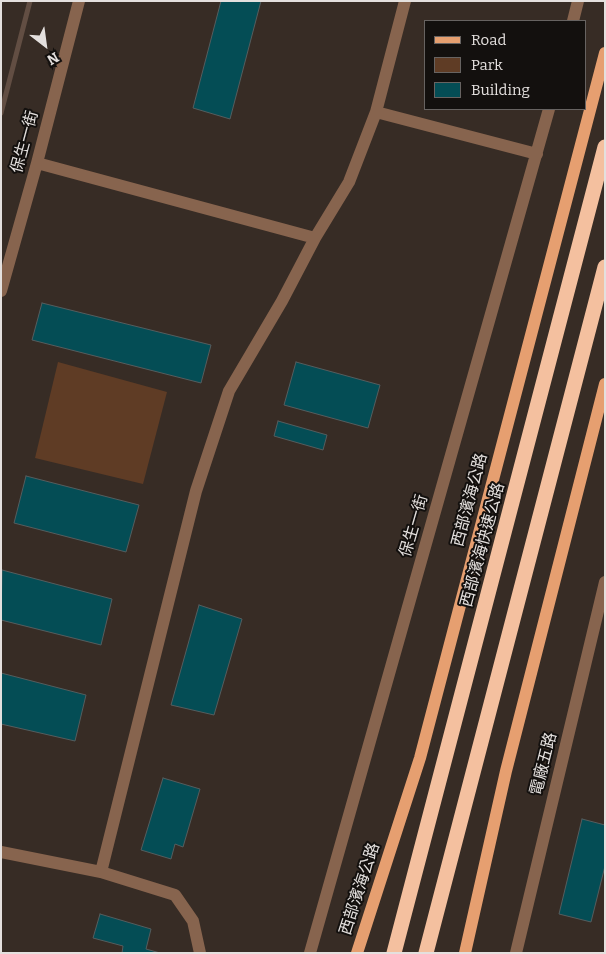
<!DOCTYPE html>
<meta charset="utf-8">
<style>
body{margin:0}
#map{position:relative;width:606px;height:954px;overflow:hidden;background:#2c2623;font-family:Bitter,serif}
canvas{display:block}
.frame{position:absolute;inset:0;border:2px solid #e4e0de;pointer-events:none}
.legend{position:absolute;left:424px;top:20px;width:162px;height:90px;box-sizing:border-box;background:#13100e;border:1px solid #676361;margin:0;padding:6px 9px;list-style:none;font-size:15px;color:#e4e0de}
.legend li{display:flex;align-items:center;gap:10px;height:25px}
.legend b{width:25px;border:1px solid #676361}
.north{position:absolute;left:20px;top:20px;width:50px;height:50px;-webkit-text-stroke:4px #13100e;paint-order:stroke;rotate:150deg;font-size:14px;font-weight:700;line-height:20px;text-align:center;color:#e4e0de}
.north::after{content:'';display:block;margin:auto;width:18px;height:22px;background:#e4e0de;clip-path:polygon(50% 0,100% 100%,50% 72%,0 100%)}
</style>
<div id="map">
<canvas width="606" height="954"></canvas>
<div class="frame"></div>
<ul class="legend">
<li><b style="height:6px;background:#e69f70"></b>Road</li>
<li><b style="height:14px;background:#5f3c25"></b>Park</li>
<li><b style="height:14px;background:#044d55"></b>Building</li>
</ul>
<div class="north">N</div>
</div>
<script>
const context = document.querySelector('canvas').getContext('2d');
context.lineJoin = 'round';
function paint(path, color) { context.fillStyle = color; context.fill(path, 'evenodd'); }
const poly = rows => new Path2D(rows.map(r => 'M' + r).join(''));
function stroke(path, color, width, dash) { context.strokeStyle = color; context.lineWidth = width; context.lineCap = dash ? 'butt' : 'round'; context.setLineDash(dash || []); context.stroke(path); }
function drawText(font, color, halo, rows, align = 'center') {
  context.font = font + ' Bitter,"Noto Sans TC",serif'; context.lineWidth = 4; context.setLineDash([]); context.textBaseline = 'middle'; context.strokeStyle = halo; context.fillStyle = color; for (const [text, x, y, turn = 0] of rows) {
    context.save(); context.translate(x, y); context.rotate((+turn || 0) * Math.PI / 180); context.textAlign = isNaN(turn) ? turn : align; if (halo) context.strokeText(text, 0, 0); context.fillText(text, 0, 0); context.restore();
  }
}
paint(poly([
 [1,1,605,1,605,953,1,953],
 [425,21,585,21,585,109,425,109]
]), '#372c25');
paint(poly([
 [58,362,167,392,143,484,35,458]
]), '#5f3c25');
stroke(poly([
 [1,113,30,1]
]), '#624e43', 5);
const building = poly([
 [221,1,261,1,230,119,193,108,221,1],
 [42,303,211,345,201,383,32,340,42,303],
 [296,362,380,385,368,428,284,405,296,362],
 [278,421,327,435,323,450,274,436,278,421],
 [26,476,139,505,126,552,14,523,26,476],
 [2,570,112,599,101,645,1,620,2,570],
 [199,605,242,619,214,715,171,705,199,605],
 [1,673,86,695,75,741,1,724,1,673],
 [163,778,200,789,183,847,175,844,171,859,141,850,163,778],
 [582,819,605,825,605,866,591,922,559,914,582,819],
 [100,914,151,929,146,949,160,953,122,953,123,946,93,938,100,914]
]);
paint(building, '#044d55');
stroke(building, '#555d5e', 1);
stroke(poly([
 [573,21,578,1],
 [376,112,537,154],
 [37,163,315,238],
 [1,291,37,163,79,1],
 [1,852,101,872,175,895,193,921,200,953],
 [101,872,196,491,229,391,282,301,315,238,349,182,376,112,405,1],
 [310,953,549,109],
 [516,953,605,582]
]), '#87644e', 12);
stroke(poly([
 [357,953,420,758,605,53],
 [465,953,506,771,605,384]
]), '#e69f70', 12);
stroke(poly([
 [394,953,605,147],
 [426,953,605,267]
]), '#f4c09f', 15);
drawText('16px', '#e4e0de', '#13100e', [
 ["保生一街",25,142,-75],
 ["西部濱海公路",470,500,-75],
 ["保生一街",414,526,-74],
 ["西部濱海快速公路",483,545,-75],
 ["電廠五路",544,764,-76],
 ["西部濱海公路",360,889,-72]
]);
</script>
